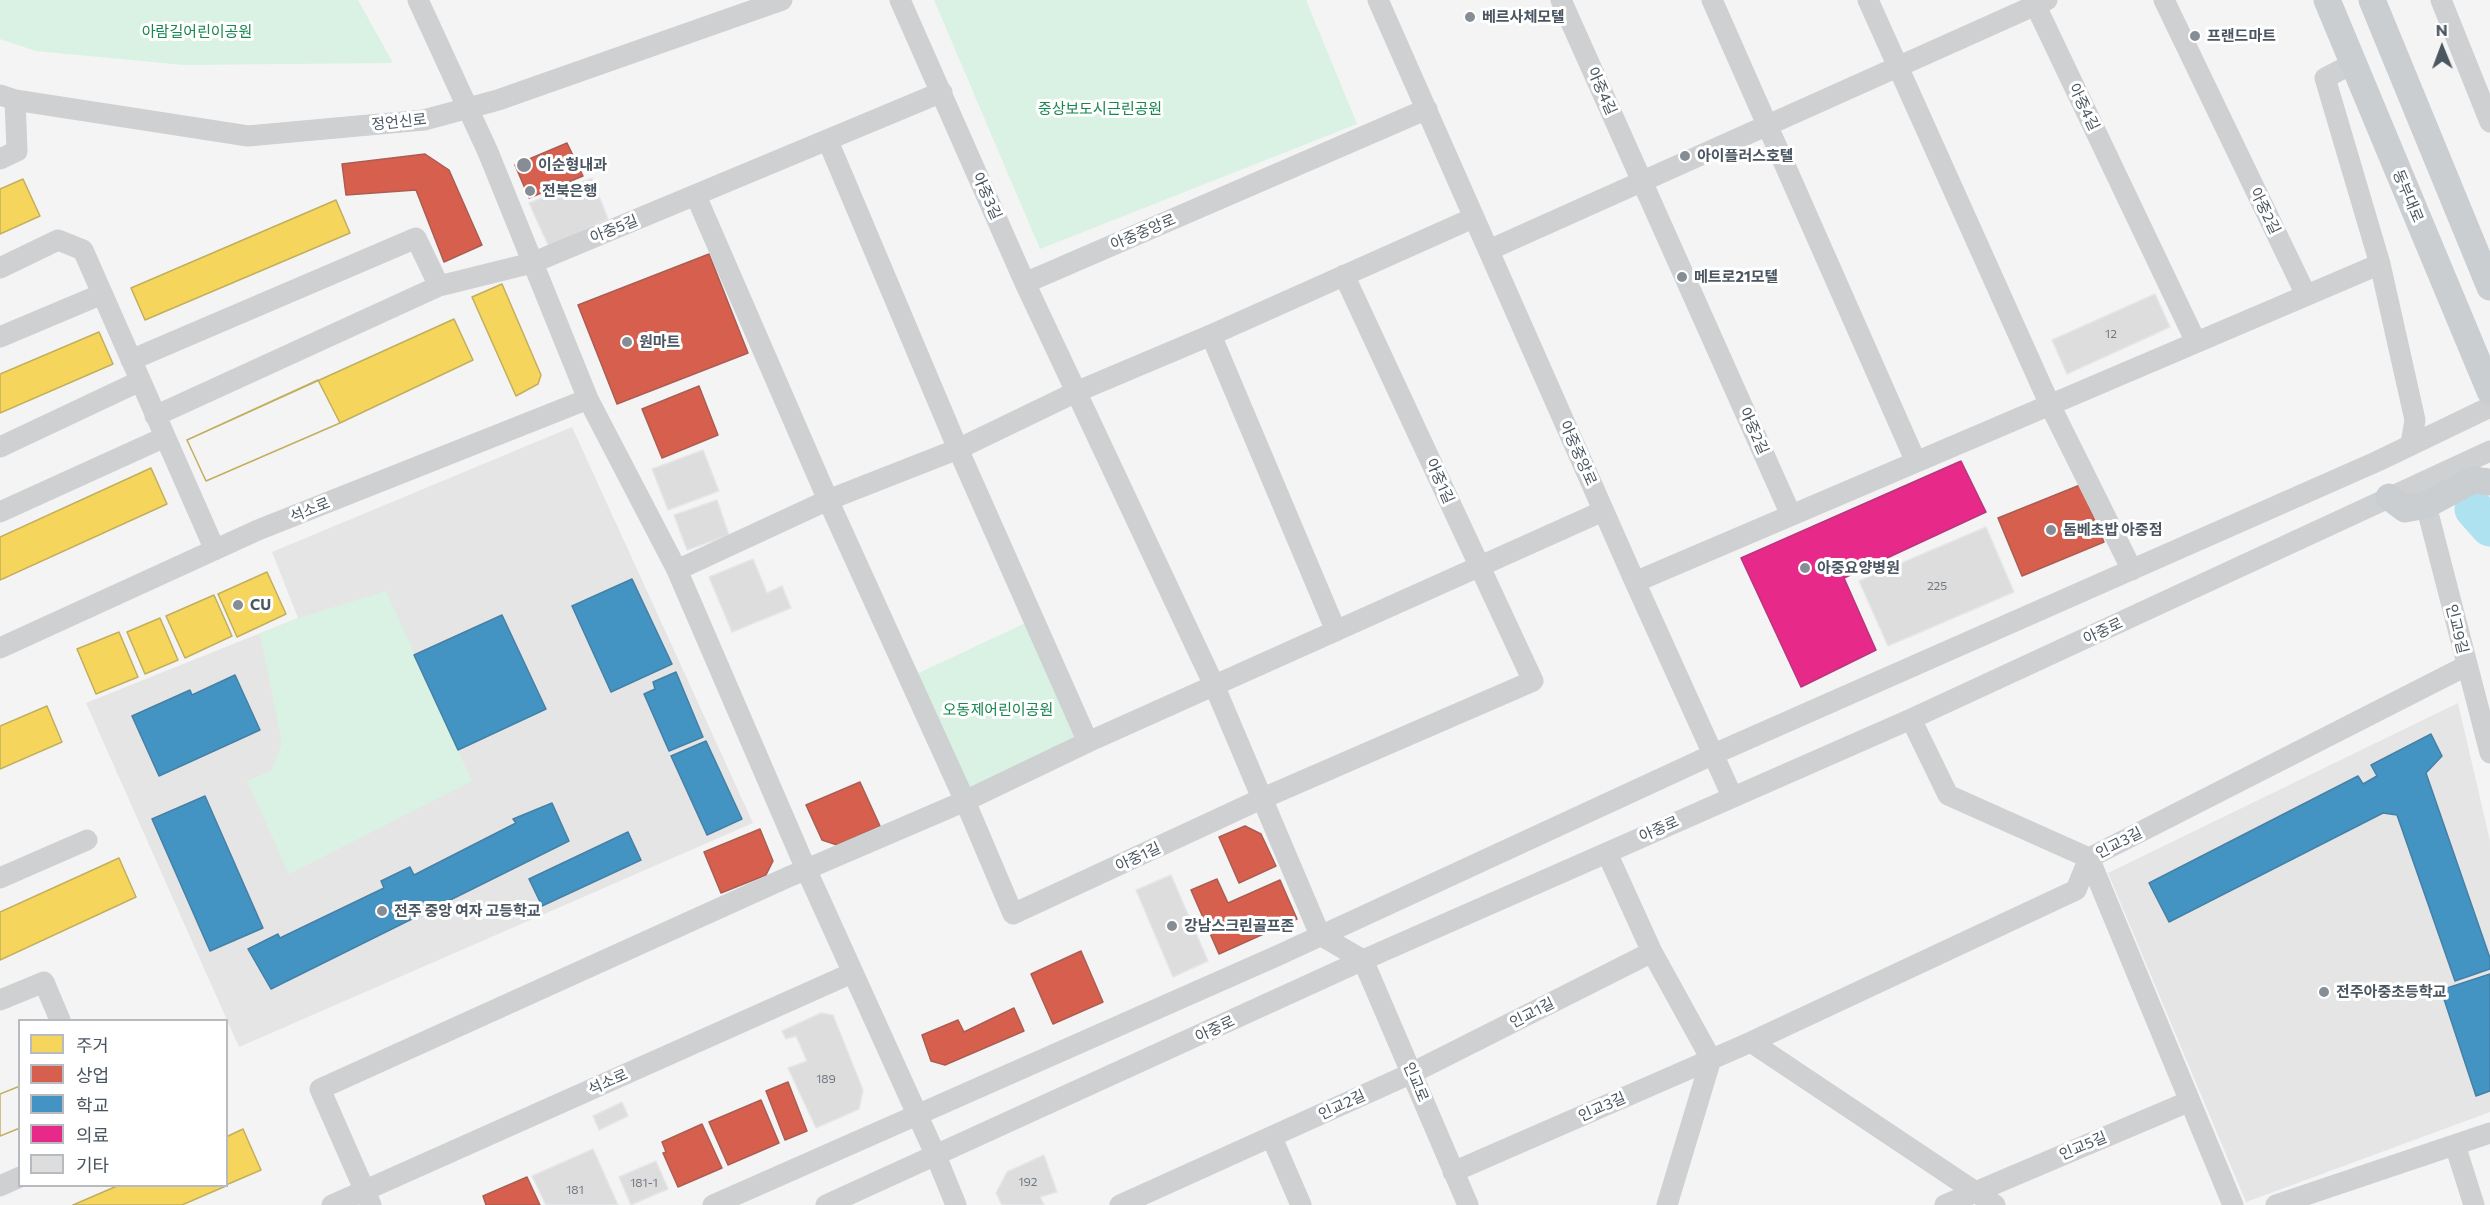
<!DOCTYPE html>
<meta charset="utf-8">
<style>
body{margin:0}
#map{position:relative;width:2490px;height:1205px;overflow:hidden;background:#f4f4f4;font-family:Commissioner,"Noto Sans KR",sans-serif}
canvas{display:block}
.legend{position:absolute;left:18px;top:1019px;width:210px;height:168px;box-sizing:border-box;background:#fff;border:2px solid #b7bbc0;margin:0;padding:8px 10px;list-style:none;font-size:18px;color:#4a5661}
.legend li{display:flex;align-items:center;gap:12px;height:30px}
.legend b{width:30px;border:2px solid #b7bbc0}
.north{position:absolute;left:2412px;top:18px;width:60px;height:60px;-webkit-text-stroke:4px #fff;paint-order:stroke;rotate:359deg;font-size:16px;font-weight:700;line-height:24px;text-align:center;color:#4a5661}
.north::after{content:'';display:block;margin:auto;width:21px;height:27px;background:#4a5661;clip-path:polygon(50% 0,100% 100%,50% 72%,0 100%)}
</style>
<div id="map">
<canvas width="2490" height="1205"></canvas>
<ul class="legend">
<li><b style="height:16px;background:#f6d55c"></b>주거</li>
<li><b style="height:16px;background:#d6604d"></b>상업</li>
<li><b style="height:16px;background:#4393c3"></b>학교</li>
<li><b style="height:16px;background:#e7298a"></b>의료</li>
<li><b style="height:16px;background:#ddddde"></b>기타</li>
</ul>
<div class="north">N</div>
</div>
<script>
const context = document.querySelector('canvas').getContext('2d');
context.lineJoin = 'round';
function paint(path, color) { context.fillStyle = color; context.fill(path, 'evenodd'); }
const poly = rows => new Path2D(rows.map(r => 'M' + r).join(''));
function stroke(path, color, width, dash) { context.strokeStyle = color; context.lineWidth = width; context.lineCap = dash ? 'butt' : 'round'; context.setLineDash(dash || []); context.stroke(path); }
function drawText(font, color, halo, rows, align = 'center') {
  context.font = font + ' Commissioner,"Noto Sans KR",sans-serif'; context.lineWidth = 6; context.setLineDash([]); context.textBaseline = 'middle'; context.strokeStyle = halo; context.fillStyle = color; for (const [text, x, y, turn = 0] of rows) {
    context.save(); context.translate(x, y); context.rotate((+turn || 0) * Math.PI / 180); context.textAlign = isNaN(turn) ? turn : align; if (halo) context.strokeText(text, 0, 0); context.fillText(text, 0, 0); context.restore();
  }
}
paint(poly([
 [572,427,753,823,239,1047,86,703,298,618,272,552],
 [2458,703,2490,841,2490,1112,2246,1202,2108,873]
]), '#e6e5e6');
paint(poly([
 [0,0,358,0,393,63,184,65,36,51,0,39],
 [934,0,1306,0,1357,124,1040,249],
 [386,591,472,781,289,874,247,781,271,771,282,743,260,634,299,618],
 [1034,619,1088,742,965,801,908,678]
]), '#d9f2e3');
const homes = poly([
 [23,179,40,216,0,234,0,189,23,179],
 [336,200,350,233,145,320,131,288,336,200],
 [502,284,541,375,538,384,516,396,472,297,502,284],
 [454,319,473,360,340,423,206,481,187,440,454,319],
 [99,332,113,364,0,413,0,374,99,332],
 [318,380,340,423,206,481,187,440,318,380],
 [151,468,167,504,0,580,0,537,151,468],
 [267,572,286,614,237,637,218,594,267,572],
 [214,595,232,636,185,658,166,616,214,595],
 [160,618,178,660,145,674,127,632,160,618],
 [119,632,138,677,96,694,77,649,119,632],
 [47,706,62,742,0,769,0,726,47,706],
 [119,858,136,897,0,960,0,912,119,858],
 [20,1086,20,1128,0,1136,0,1094,20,1086],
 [20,1086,20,1128,0,1136,0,1094,20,1086],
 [243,1129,261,1170,226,1185,226,1137,243,1129],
 [117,1186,226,1186,182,1205,73,1205,117,1186]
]);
paint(homes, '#f6d55c');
stroke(homes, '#c2af5e', 1.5);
const shops = poly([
 [567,143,583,176,529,198,515,165,567,143],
 [425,154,449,170,482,245,444,262,416,190,346,195,342,164,425,154],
 [709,254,748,353,617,404,578,305,709,254],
 [699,386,718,435,662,458,642,409,699,386],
 [2080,485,2104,542,2022,576,1998,518,2080,485],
 [860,782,880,826,837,845,822,840,806,805,860,782],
 [1245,826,1261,834,1276,866,1239,883,1219,837,1245,826],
 [760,829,773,861,766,875,721,893,704,852,760,829],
 [1217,879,1228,903,1280,880,1297,919,1219,954,1191,890,1217,879],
 [1081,951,1103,1002,1053,1024,1031,974,1081,951],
 [1014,1008,1024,1031,945,1065,931,1061,922,1035,958,1020,964,1032,1014,1008],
 [788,1082,807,1131,785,1140,766,1091,788,1082],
 [761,1100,779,1143,728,1165,709,1122,761,1100],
 [702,1124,722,1168,678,1187,663,1153,666,1152,662,1142,702,1124],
 [527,1177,540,1205,486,1205,483,1196,527,1177]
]);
paint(shops, '#d6604d');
stroke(shops, '#ac5d53', 1.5);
const schools = poly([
 [632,579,672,664,611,692,572,606,632,579],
 [502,615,546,709,458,750,414,655,502,615],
 [676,672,703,737,669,751,644,694,655,689,653,682,676,672],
 [235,675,260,730,159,776,132,716,190,690,192,695,235,675],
 [2431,734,2442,756,2426,773,2490,958,2490,969,2455,981,2397,815,2383,813,2169,922,2149,883,2358,776,2363,784,2377,776,2371,765,2431,734],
 [706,741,742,819,707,835,671,756,706,741],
 [205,796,263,928,210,951,152,819,205,796],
 [552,803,569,841,271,989,248,949,278,934,280,938,384,888,381,881,410,867,414,875,516,823,513,819,552,803],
 [628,832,641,860,542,906,529,879,628,832],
 [2490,974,2490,1091,2476,1096,2441,990,2490,974]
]);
paint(schools, '#4393c3');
stroke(schools, '#4581a6', 1.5);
const health = poly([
 [1961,461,1986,512,1844,578,1876,650,1801,687,1741,558,1961,461]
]);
paint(health, '#e7298a');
stroke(health, '#b8367e', 1.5);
stroke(poly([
 [2474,509,2490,527]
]), '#aee2f0', 39);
const building = poly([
 [592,178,608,219,549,247,529,203,592,178],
 [2155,294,2170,327,2067,374,2052,340,2155,294],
 [703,450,719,491,668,510,652,469,703,450],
 [717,500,729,535,687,550,674,515,717,500],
 [1986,527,2014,592,1888,646,1859,581,1986,527],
 [753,559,767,593,782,586,791,608,732,632,709,577,753,559],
 [1171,875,1208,961,1173,977,1136,890,1171,875],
 [821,1013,833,1015,863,1090,859,1109,816,1128,788,1068,807,1061,796,1036,786,1039,782,1031,821,1013],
 [622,1102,628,1116,599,1130,593,1116,622,1102],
 [593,1149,618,1205,546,1205,532,1176,593,1149],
 [1044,1155,1057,1192,1040,1197,1044,1205,1002,1205,996,1193,1007,1172,1044,1155],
 [656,1161,668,1189,631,1205,619,1177,656,1161]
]);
paint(building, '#ddddde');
stroke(building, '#e5e6e7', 1.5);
stroke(poly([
 [418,0,488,152,588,399,677,570,806,869,936,1156,956,1205],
 [900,0,1025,283,1214,685,1320,935,1363,960,1468,1205],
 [1378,0,1635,582,1732,796],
 [1561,0,1791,515],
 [1712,0,1916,462],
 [1868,0,2050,405,2132,570],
 [2033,0,2196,342],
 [2164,0,2306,295],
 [2441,0,2490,122],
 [2352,64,2325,78,2380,264,2415,420,2411,444],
 [0,95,15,100,248,136,424,120,498,100,782,0],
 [828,141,958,449,1088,742],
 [0,159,17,151,15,100],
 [696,196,828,500,965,801,1013,914,1261,799,1533,681,1344,275],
 [1489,250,2047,0],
 [0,268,58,240,83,250,215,550],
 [1025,283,1427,109],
 [1211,335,1336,631],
 [0,337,102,294],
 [131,360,416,238,439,286],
 [155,416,439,286,532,263,942,92],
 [0,447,140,381],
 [2426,505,2490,753],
 [0,512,165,437],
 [677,570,828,500,958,449,1076,392,1211,335,1473,218],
 [1635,582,2380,264],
 [0,648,258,530,588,399],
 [1911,719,1948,795,2089,858,2233,1205],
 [1607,853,1652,952,1711,1059,1667,1205],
 [0,878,87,840],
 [0,1000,44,982,60,1020],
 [1751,1042,1995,1205],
 [1272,1138,1301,1205],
 [2455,1145,2474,1205],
 [1453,1172,1751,1042,2076,890,2089,858,2466,666],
 [0,1186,20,1177],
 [332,1205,852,973],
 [371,1205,320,1089,786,878,965,801,1088,742,1603,511],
 [713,1205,1279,955,1714,754,2378,461,2490,407],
 [826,1205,1363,960,1911,719,2490,451],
 [1120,1205,1412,1073,1652,952],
 [1945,1205,2190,1101],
 [2276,1205,2490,1133]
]), '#ced0d2', 21);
stroke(poly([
 [2327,0,2490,391],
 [2372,0,2490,287],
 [2389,497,2405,509,2426,505,2473,480,2490,482]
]), '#caced1', 27);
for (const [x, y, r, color] of [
 [1470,17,6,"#868d94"],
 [2195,36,6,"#868d94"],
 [1685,156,6,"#868d94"],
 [524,165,8,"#868d94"],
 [530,191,6,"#868d94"],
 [1682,277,6,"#868d94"],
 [627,342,6,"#868d94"],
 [2051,530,6,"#868d94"],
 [1805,568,6,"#868d94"],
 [238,605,6,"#868d94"],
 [382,911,6,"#868d94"],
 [1172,926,6,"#868d94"],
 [2324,992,6,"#868d94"]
]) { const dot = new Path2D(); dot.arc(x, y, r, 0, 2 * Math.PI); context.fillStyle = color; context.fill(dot); stroke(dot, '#fff', 2); }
drawText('12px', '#707881', null, [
 ["12",2111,334],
 ["225",1937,586],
 ["189",826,1079],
 ["192",1028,1182],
 ["181-1",644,1183],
 ["181",575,1190]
]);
drawText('bold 15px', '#4a5661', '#fff', [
 ["베르사체모텔",1482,17],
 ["프랜드마트",2207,36],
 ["아이플러스호텔",1697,156],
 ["이순형내과",538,165],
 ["전북은행",542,191],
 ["메트로21모텔",1694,277],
 ["원마트",639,342],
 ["돔베초밥 아중점",2063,530],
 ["아중요양병원",1817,568],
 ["CU",250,605],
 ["전주 중앙 여자 고등학교",394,911],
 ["강남스크린골프존",1184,926],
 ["전주아중초등학교",2336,992]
], 'left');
drawText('15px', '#17864f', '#fff', [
 ["아람길어린이공원",197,32],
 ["중상보도시근린공원",1100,109],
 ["오동제어린이공원",998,710]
]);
drawText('15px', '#4a5661', '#fff', [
 ["아중4길",1602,91,66],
 ["아중4길",2084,107,64],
 ["정언신로",399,122,-6],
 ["아중3길",987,196,66],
 ["동부대로",2408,196,67],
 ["아중2길",2265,211,64],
 ["아중5길",614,229,-22],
 ["아중중앙로",1143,232,-23],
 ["아중2길",1754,431,66],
 ["아중중앙로",1578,453,66],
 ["아중1길",1440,481,66],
 ["석소로",310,510,-22],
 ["인교9길",2457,629,76],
 ["아중로",2103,631,-25],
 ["아중로",1659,829,-24],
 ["인교3길",2119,843,-27],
 ["아중1길",1138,857,-25],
 ["인교1길",1532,1013,-27],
 ["아중로",1215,1029,-25],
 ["석소로",608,1082,-24],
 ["인교로",1416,1082,67],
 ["인교2길",1342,1105,-25],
 ["인교3길",1602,1107,-24],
 ["인교5길",2083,1146,-23]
]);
</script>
